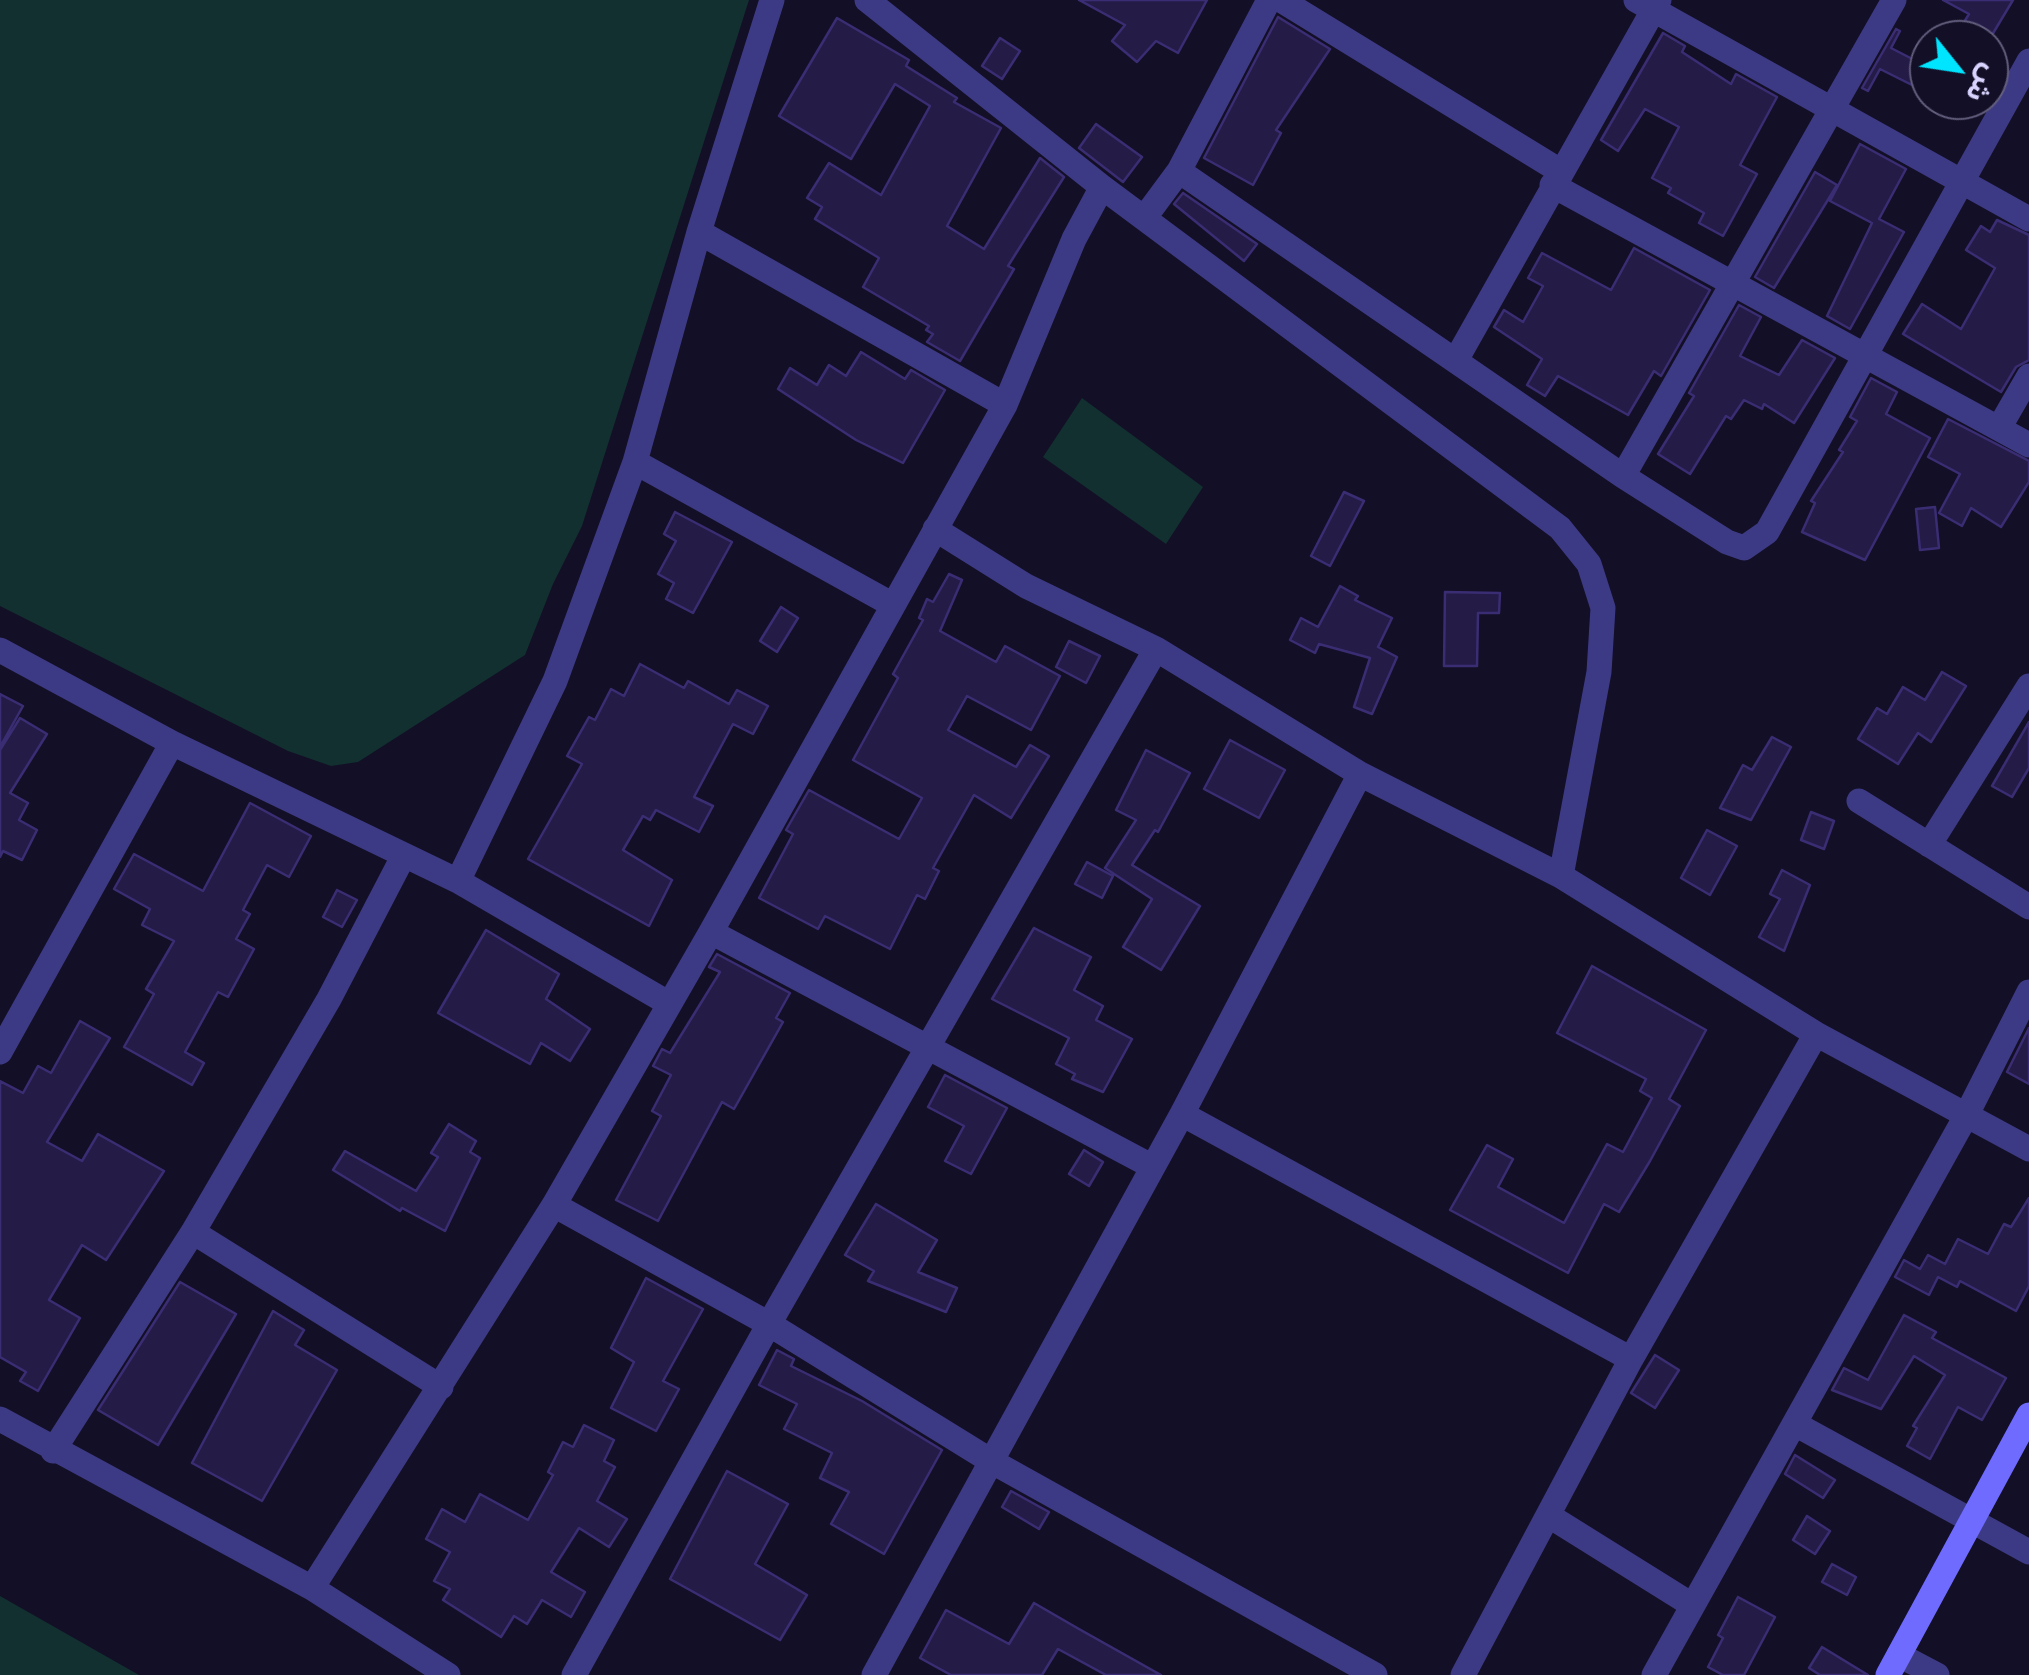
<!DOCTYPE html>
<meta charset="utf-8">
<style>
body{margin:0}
#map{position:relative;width:2029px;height:1675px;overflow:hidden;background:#130f26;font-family:Inter,"Noto Sans Arabic",sans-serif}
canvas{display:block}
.north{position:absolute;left:1909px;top:20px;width:100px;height:100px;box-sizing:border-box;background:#130f26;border:2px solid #625e7d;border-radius:50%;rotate:120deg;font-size:28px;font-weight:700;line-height:40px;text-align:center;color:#d9d4ff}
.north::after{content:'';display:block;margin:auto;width:35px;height:45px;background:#00e5ff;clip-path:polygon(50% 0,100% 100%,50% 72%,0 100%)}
</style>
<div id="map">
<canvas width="2029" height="1675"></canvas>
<div class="north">ش</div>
</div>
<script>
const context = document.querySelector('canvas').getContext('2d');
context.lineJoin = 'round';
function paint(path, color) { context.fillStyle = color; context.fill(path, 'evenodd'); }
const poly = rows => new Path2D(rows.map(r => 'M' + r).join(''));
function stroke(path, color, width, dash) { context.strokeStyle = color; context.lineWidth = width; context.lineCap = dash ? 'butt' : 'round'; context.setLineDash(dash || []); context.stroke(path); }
paint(poly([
 [0,0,749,0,582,526,553,584,525,655,358,762,331,766,288,751,0,606],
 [1082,398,1203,487,1166,544,1043,457],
 [0,1596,139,1675,0,1675]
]), '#12302f');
const building = poly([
 [1079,0,1207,0,1178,53,1156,41,1137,62,1112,41,1125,25,1079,0],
 [1943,0,2013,0,1989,40,1953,40,1969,14,1943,0],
 [1278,17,1330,49,1276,130,1281,133,1253,185,1204,158,1278,17],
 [837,18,909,60,906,66,957,98,954,102,1001,128,947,226,984,249,1040,158,1064,177,1008,266,1014,269,960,361,927,342,933,334,926,330,929,326,863,287,879,258,815,219,822,207,807,198,829,163,881,195,930,106,895,84,851,159,779,116,837,18],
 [1896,29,1900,31,1891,48,1924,65,1914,86,1880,69,1868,91,1862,88,1896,29],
 [1663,33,1685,46,1682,52,1731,84,1736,74,1777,97,1740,165,1757,174,1723,236,1699,223,1704,213,1668,193,1671,188,1652,178,1679,127,1645,109,1618,151,1601,140,1663,33],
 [1000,38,1020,51,1002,79,982,66,1000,38],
 [1096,124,1142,157,1123,182,1079,148,1096,124],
 [1860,144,1906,169,1879,219,1904,232,1850,329,1827,316,1872,223,1830,201,1860,144],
 [1815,172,1837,185,1774,288,1755,277,1815,172],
 [1183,193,1257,244,1244,261,1174,204,1183,193],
 [1997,220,2029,235,2029,360,2016,367,2001,392,1903,334,1922,304,1961,329,1995,268,1966,250,1981,226,1990,232,1997,220],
 [1634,248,1710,290,1661,376,1654,371,1628,415,1558,376,1545,396,1527,385,1542,359,1494,327,1504,310,1523,322,1543,286,1528,278,1542,253,1611,290,1634,248],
 [1739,305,1761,317,1740,356,1779,375,1802,340,1835,358,1794,423,1764,404,1762,409,1744,400,1731,419,1726,416,1690,474,1658,454,1694,396,1689,393,1739,305],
 [861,352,905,379,911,370,945,390,903,463,856,440,778,389,790,368,817,385,829,365,846,376,861,352],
 [1871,378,1897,392,1886,414,1930,438,1865,560,1802,532,1815,503,1811,501,1843,452,1839,450,1857,421,1850,417,1871,378],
 [1948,419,2029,461,2029,482,2001,527,1971,508,1962,526,1939,513,1960,474,1928,457,1948,419],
 [1344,492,1364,501,1330,566,1311,556,1344,492],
 [1935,507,1939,548,1920,550,1916,509,1935,507],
 [675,512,732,542,693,613,666,599,674,583,658,574,676,541,664,534,675,512],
 [949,574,962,580,940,631,996,662,1005,646,1060,676,1031,730,967,696,948,730,1016,767,1030,745,1049,756,1011,818,974,795,933,868,939,871,925,899,917,895,890,949,825,916,818,929,759,898,793,834,786,830,809,790,899,839,922,798,853,760,898,678,893,674,923,620,919,618,927,599,933,602,949,574],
 [1340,586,1358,596,1355,600,1392,618,1378,647,1397,657,1372,714,1354,707,1370,658,1319,644,1315,653,1290,640,1301,618,1318,627,1340,586],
 [1445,592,1500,593,1499,613,1478,613,1477,666,1444,666,1445,592],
 [781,607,798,618,777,652,760,641,781,607],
 [1069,641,1100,656,1086,683,1056,667,1069,641],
 [640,664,684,688,688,681,729,704,737,690,768,706,753,734,733,724,694,797,713,806,699,832,656,810,650,820,643,816,623,850,672,880,649,926,528,859,582,764,567,756,589,717,595,720,611,689,624,696,640,664],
 [1942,672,1966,686,1931,742,1918,733,1898,764,1858,739,1877,708,1887,714,1903,687,1925,700,1942,672],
 [0,694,23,706,0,747,0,694],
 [20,718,47,734,10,793,28,803,19,820,37,830,22,860,3,851,0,857,0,750,20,718],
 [2029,722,2029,768,2012,797,1992,786,2029,722],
 [1772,737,1791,747,1751,820,1720,808,1743,765,1752,770,1772,737],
 [1230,740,1285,770,1259,818,1204,789,1230,740],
 [1146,750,1190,773,1158,832,1155,830,1132,865,1200,906,1161,970,1123,947,1152,899,1105,868,1136,820,1116,810,1146,750],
 [250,803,311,836,289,877,267,865,243,910,250,914,236,939,254,949,228,997,218,992,185,1052,204,1063,192,1085,124,1047,154,994,146,989,174,941,142,925,150,909,114,889,134,854,203,891,250,803],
 [1811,812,1834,821,1824,849,1801,840,1811,812],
 [1707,830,1737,846,1710,895,1681,878,1707,830],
 [1087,862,1113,876,1102,898,1075,884,1087,862],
 [1782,870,1810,885,1784,951,1759,937,1780,899,1770,894,1782,870],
 [337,890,357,900,342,927,323,917,337,890],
 [1034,928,1091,957,1074,990,1103,1006,1096,1020,1132,1039,1103,1092,1072,1079,1075,1074,1056,1064,1069,1038,992,999,1034,928],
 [486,930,559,974,546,999,590,1029,570,1061,541,1043,530,1064,438,1013,486,930],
 [717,954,790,993,776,1018,783,1022,734,1109,722,1102,658,1221,616,1200,661,1116,652,1111,671,1075,653,1066,662,1049,670,1053,720,972,709,967,717,954],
 [1592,966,1706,1030,1669,1099,1680,1106,1650,1161,1619,1212,1604,1204,1568,1273,1450,1210,1487,1145,1513,1159,1498,1187,1564,1223,1607,1144,1623,1152,1652,1098,1640,1091,1646,1079,1557,1033,1592,966],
 [80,1021,110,1038,47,1142,82,1161,98,1134,164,1171,106,1260,82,1245,49,1300,80,1318,38,1391,20,1381,26,1372,0,1357,0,1081,23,1093,38,1066,51,1073,80,1021],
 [2029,1028,2029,1084,2007,1072,2029,1028],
 [945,1075,1007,1108,971,1174,945,1161,964,1126,928,1107,945,1075],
 [449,1124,476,1141,470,1152,480,1158,445,1231,402,1208,400,1211,333,1170,345,1151,416,1191,438,1157,431,1153,449,1124],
 [1084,1150,1103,1162,1089,1186,1069,1174,1084,1150],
 [2029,1198,2029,1286,2016,1311,1960,1281,1957,1287,1938,1277,1929,1295,1895,1277,1904,1260,1920,1269,1928,1255,1945,1264,1958,1239,1988,1254,2004,1224,2011,1227,2029,1198],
 [876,1204,937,1240,918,1272,957,1288,946,1312,868,1281,874,1271,845,1255,876,1204],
 [646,1278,703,1309,663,1381,679,1389,656,1431,611,1408,634,1362,611,1348,646,1278],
 [180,1282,236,1314,158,1445,98,1410,180,1282],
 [273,1311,304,1330,295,1345,337,1370,262,1501,192,1463,273,1311],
 [1904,1315,1936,1332,1932,1338,2006,1378,1982,1420,1958,1407,1930,1459,1907,1446,1917,1428,1913,1426,1945,1375,1914,1356,1881,1409,1832,1390,1844,1368,1868,1380,1904,1315],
 [777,1350,794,1359,791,1366,862,1401,942,1450,884,1554,831,1524,849,1492,820,1478,832,1453,784,1429,797,1404,759,1385,777,1350],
 [1655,1355,1679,1370,1655,1408,1631,1393,1655,1355],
 [584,1425,614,1440,604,1461,615,1467,597,1501,627,1519,609,1547,579,1528,551,1572,585,1592,571,1617,542,1600,527,1624,514,1616,501,1637,443,1600,450,1589,434,1581,450,1552,426,1539,442,1509,465,1522,480,1494,528,1520,553,1475,548,1472,563,1442,573,1447,584,1425],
 [1795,1455,1835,1480,1823,1498,1785,1474,1795,1455],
 [727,1471,788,1504,755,1564,807,1595,780,1640,670,1579,727,1471],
 [1011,1491,1049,1512,1039,1529,1002,1507,1011,1491],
 [1807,1516,1830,1531,1815,1554,1793,1540,1807,1516],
 [1832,1564,1856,1577,1847,1595,1822,1582,1832,1564],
 [1738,1597,1775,1617,1744,1675,1723,1675,1708,1667,1723,1638,1718,1635,1738,1597],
 [1034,1603,1079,1629,1161,1675,1106,1675,1058,1649,1042,1675,951,1675,920,1658,946,1610,1009,1644,1034,1603],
 [1822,1647,1868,1675,1820,1675,1809,1668,1822,1647]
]);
paint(building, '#241b47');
stroke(building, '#3b2d73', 2.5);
stroke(poly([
 [867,0,1102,187,1560,528,1589,564,1603,608,1599,672,1561,876],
 [1281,0,1560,171],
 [1636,0,2029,219],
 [1179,171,1623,476,1727,542,1744,548,1767,532,2029,61],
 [1552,185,2029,445],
 [1145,217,1179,171,1269,0],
 [699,232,1005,405],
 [1456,360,1659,0],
 [1999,428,2029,376],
 [635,462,893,605],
 [1623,476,1894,0],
 [935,529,1026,586,1156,649,1360,774,1561,876,1816,1034,2029,1149],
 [0,650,172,743,458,881,555,681,635,462,699,232,772,0],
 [1859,801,2029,907],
 [1929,845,2029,686],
 [458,881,668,1003],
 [711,932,1153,1167],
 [0,1052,172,743],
 [1182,1114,1631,1359],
 [554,1205,769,1324,991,1461,1375,1675],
 [193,1232,441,1387],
 [0,1419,312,1588,448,1675],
 [1795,1424,2029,1552],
 [53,1451,193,1232,329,999,404,855],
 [1551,1517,1692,1605],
 [312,1588,554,1205,711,932,1005,405,1074,239,1102,187],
 [1899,1655,1937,1675],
 [574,1675,769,1324,1156,649],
 [874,1675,1182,1114,1360,774],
 [1463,1675,1631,1359,1816,1034],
 [1654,1675,1966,1116,2029,992]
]), '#3d3a85', 25);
stroke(poly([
 [1888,1675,2029,1415]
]), '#6f6bff', 25);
</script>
